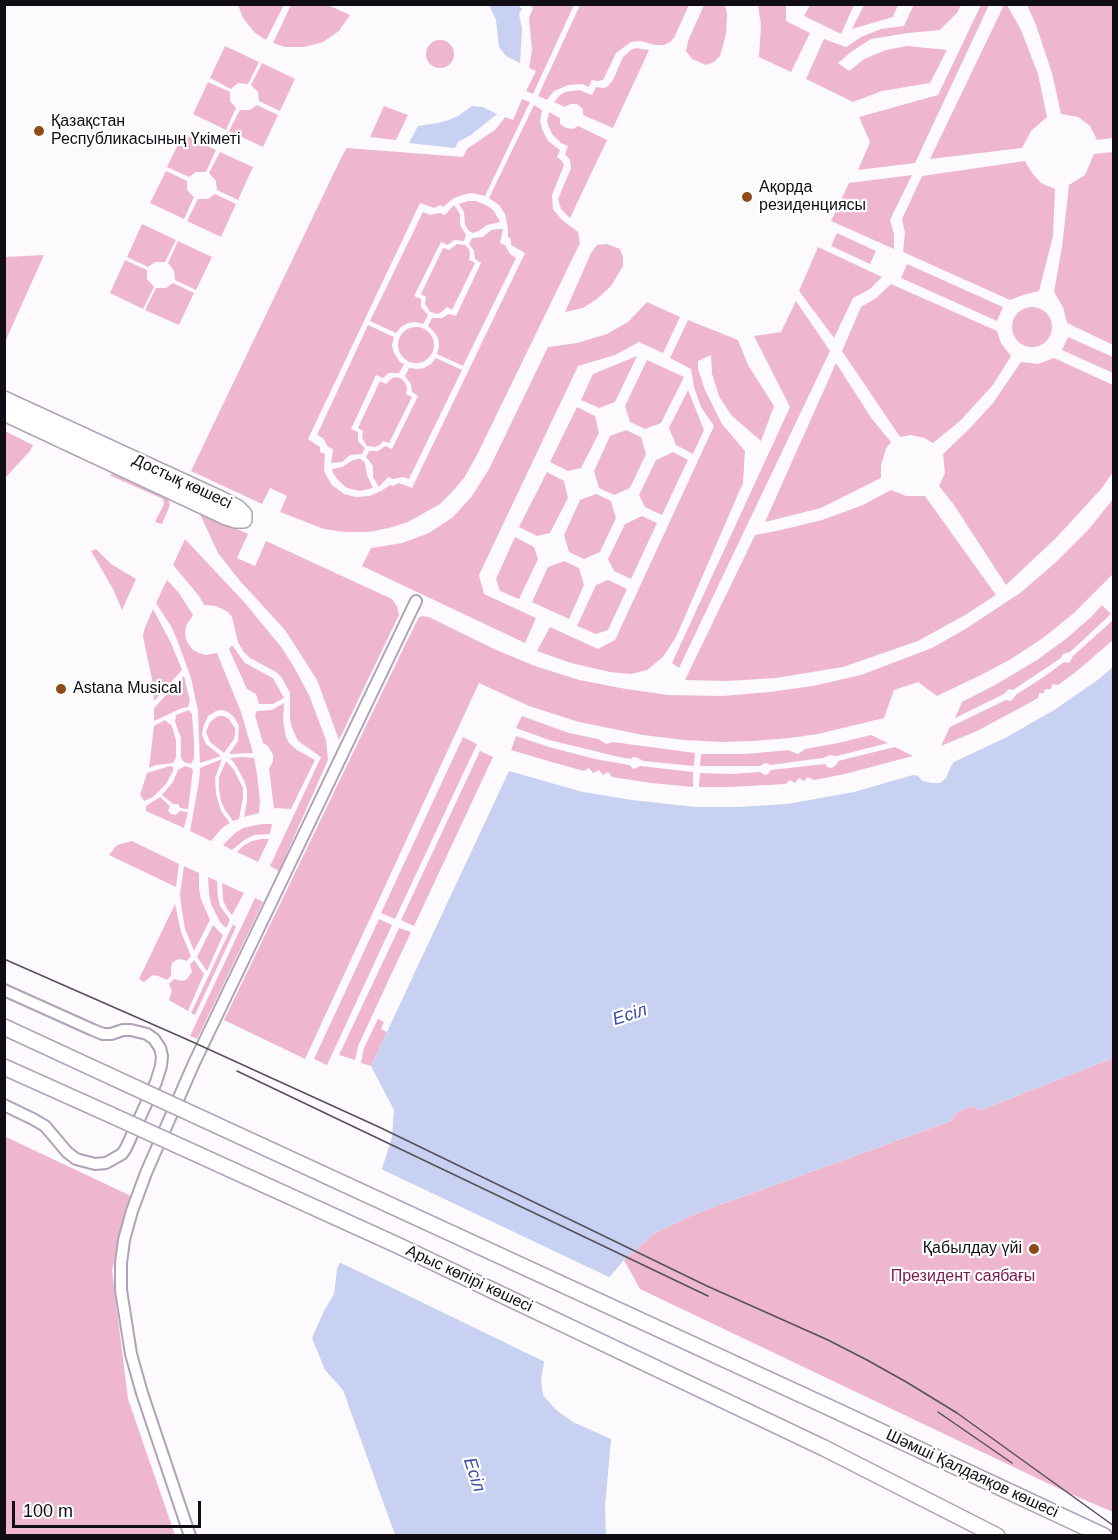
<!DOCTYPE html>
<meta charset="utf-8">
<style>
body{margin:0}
#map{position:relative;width:1118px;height:1540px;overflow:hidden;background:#fdfafe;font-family:Helvetica,sans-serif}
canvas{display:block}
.frame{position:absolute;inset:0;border:6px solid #110d14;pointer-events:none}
.scale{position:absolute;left:12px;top:1501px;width:189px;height:27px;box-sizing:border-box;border:3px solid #110d14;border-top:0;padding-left:8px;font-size:18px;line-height:21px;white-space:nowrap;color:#110d14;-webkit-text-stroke:4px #fff;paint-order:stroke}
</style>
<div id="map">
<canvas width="1118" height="1540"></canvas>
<div class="frame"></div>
<div class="scale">100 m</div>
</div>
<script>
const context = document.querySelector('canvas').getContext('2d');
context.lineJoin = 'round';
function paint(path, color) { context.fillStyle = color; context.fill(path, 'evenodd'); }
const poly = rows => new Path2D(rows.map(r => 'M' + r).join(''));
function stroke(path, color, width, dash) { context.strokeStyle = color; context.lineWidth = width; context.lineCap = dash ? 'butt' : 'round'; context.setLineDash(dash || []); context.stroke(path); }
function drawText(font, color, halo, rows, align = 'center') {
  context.font = font + ' Helvetica,sans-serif'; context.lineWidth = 4.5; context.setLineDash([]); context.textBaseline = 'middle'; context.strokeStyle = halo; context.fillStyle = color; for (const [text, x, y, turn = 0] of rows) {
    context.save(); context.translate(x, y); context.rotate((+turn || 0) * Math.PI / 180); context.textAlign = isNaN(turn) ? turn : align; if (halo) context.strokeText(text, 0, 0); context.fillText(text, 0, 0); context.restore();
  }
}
paint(poly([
 [914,4,961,5,957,13,940,30,908,33,871,39,851,52,838,63,849,71,864,59,886,50,907,46,947,50,930,83,882,91,853,102,806,79,824,39,846,47,861,37,881,29,904,26],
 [238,5,284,5,266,40,255,33,243,18],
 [291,5,328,5,350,15,339,31,323,42,304,47,285,47,273,43],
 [530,5,574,5,533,94,526,91,536,71,529,68,532,50,529,18,533,8],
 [580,5,689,5,674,38,670,42,664,45,655,45,640,41,631,42,616,53,603,80,597,81,592,80,589,87,582,84,568,85,554,91,547,100,538,96],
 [704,5,725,5,727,14,726,34,720,56,714,62,706,65,692,59,686,51,688,41],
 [758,5,786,5,786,21,810,33,791,72,759,57,761,25],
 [810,5,810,4,854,5,841,34,804,16],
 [864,5,864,4,898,5,893,17,852,29],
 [981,5,989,5,915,163,858,170,870,142,859,117,938,95],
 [1004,5,1007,5,1021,30,1038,74,1047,117,1031,131,1022,148,930,159],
 [1027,5,1113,5,1113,138,1097,140,1090,126,1078,117,1061,114,1052,73,1036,25],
 '426 54a14 14 0 1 1 28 0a14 14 0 1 1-28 0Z',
 [225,46,259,62,248,84,238,83,231,89,210,78],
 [636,48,649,50,613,128,583,115,583,109,577,104,570,104,565,107,554,102,560,95,565,92,579,90,592,95,596,87,604,88,608,86,613,80,623,57,631,50],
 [262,63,295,79,280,111,259,101,258,92,251,85],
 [208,82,230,92,230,101,236,108,226,130,193,114],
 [522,99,530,102,485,196,472,193,466,194,454,198,443,207,440,205,434,208,420,203,308,439,320,447,320,452,325,454,324,470,327,477,332,485,344,494,356,497,369,496,381,491,390,485,393,486,399,483,412,488,525,253,511,245,511,239,508,237,508,229,505,214,499,205,489,198,534,105,542,110,540,121,542,129,548,141,560,150,557,157,561,160,564,165,552,195,553,209,562,220,578,232,580,243,477,455,464,478,452,492,440,504,408,522,389,528,369,532,345,532,324,529,280,512,287,496,270,488,262,504,191,471,343,154,347,148,463,157,467,149,496,129,505,117,513,120],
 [257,105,278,115,263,147,229,131,240,110,250,110],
 [384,106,408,115,396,140,370,137],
 [549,112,560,118,560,124,566,128,573,129,578,126,607,140,570,218,561,209,558,199,571,168,570,160,565,154,568,146,561,143,552,134,547,122],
 [183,134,216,150,206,172,196,172,189,177,167,167],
 [220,152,253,167,238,200,217,190,216,181,209,173],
 [1113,152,1114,152,1113,345,1067,323,1063,307,1054,292,1062,247,1069,185,1085,175,1094,154],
 [1025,161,1032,173,1041,183,1055,189,1053,236,1039,291,1023,295,1010,300,903,252,905,233,902,219,922,176],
 [166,171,187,181,187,190,194,197,184,219,150,203],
 [912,175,890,220,894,234,894,249,831,221,849,183],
 [215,194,236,204,221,237,187,221,198,199,208,199],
 [468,201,476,201,488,206,494,211,500,222,487,225,479,231,478,231,473,233,469,231,465,225,464,212,459,204],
 [454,205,460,214,460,225,466,235,464,241,454,240,448,245,441,242,414,296,421,299,421,307,428,315,423,324,415,322,408,323,401,327,396,333,370,321,423,212,430,215,440,213,445,215],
 [142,224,176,240,165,262,155,262,148,267,127,257],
 [499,229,503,229,500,243,505,245,510,254,516,258,463,366,437,354,439,346,438,338,434,332,428,326,432,318,442,318,449,314,456,316,481,263,475,259,474,251,469,244,472,238,483,237,491,230],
 [837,233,876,251,870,264,831,246],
 [178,241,212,257,196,290,175,280,174,271,168,263],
 [457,244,465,245,469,249,470,254,469,260,475,263,452,310,447,307,443,311,438,314,430,312,425,304,426,297,421,294,443,248,449,250],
 [607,244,620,249,623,257,623,266,611,286,597,299,583,308,565,312,591,253,597,245],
 [818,247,882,277,870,289,853,298,834,338,799,291],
 [44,255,5,342,5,257],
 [125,260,147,270,147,279,154,287,143,309,110,293],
 [907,264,1003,307,997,321,901,278],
 [173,283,194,293,179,325,145,310,156,288,166,288],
 [891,284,997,331,1001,343,1011,356,993,385,960,421,933,443,924,438,911,435,900,437,842,351,861,307,876,298],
 [796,301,830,351,679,668,672,663,790,407,754,336,781,332],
 [647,302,680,317,663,353,639,342,615,355,578,366,479,575,484,594,536,618,525,643,362,566,371,548,402,543,429,533,453,517,472,496,489,469,548,347,577,343,607,334,628,322],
 '1012 327a20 20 0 1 1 40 0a20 20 0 1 1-40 0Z',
 [688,320,738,340,748,365,774,406,761,441,731,415,719,396,712,374,711,355,698,361,698,369,705,390,722,424,745,451,743,483,676,637,663,657,647,670,631,674,610,672,571,663,537,651,550,627,598,649,615,640,714,426,701,407,694,387,691,369,670,358],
 [368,325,394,337,392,345,394,353,400,362,404,364,399,373,389,373,383,378,376,375,351,429,358,432,358,441,365,448,362,454,350,455,342,462,331,463,333,449,328,447,323,438,317,435],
 '398 345a18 18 0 1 1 36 0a18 18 0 1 1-36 0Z',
 [1068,337,1113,357,1113,373,1062,350],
 [637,356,615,402,599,408,581,400,593,374],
 [436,358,462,370,409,479,403,477,393,479,388,477,379,487,373,477,373,466,366,457,369,451,378,451,385,446,392,449,418,396,412,392,411,384,405,376,409,368,417,369,424,368,431,364],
 [1054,358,1113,385,1113,472,1102,488,1057,537,1006,585,954,505,939,486,945,473,943,454,968,430,993,403,1021,362,1038,364],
 [647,360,684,377,661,423,645,429,630,422,625,406],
 [836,363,872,419,891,442,886,449,881,465,881,478,821,508,765,522],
 [397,377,402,379,405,383,407,388,406,394,412,397,389,443,383,441,380,445,375,447,367,446,362,438,363,431,358,428,380,381,386,384,392,378],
 [688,390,704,430,693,454,676,445,669,428],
 [577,407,595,416,599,433,581,468,568,471,550,462],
 [626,430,641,437,646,454,630,488,614,495,599,488,594,471,610,436],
 [5,431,33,445,30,451,5,478],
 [673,452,688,460,662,515,645,507,639,495,656,460],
 [357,459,361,459,365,463,367,475,373,488,360,491,347,488,338,480,333,473,332,469,342,467,353,460],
 [547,472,564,481,568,498,550,533,537,536,519,527],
 [118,473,167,495,170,505,162,524,155,522,164,504,163,499,109,475],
 [891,490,906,496,925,496,996,595,965,615,918,641,843,667,776,678,727,681,685,680,755,535,781,530,822,520,863,505],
 [596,494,611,501,616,518,600,552,584,559,569,552,564,535,580,500],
 [1113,499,1113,574,1074,613,1043,638,1011,659,983,674,937,696,918,682,894,690,884,718,818,734,790,738,753,741,721,742,684,740,643,735,579,722,529,706,479,683,305,1059,224,1020,404,647,419,617,423,616,429,617,494,649,535,666,579,680,626,689,668,695,723,696,769,692,813,686,861,675,932,648,967,628,1020,593,1055,563,1089,529],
 [198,510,248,534,237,558,255,566,266,541,392,599,397,606,399,615,339,740,317,680,285,630,240,581,218,553],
 [642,516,657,523,631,579,614,571,608,559,625,524],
 [515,537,534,547,538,559,519,599,500,591,496,579],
 [185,539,245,603,282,648,294,667,309,695,326,740,328,760,279,871,270,866,321,757,298,741,292,728,290,719,290,693,282,678,276,672,250,658,243,651,238,642,232,617,228,612,216,606,204,605,199,596,173,565],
 [96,549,111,564,136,579,122,610,113,589,91,551],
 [564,561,579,568,584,585,569,619,532,602,548,567],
 [167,580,179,593,193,615,186,626,185,634,187,642,193,650,199,653,206,655,217,653,241,712,253,753,229,754,238,741,239,726,234,717,228,712,222,710,216,711,208,716,203,728,202,735,206,744,221,756,200,763,198,711,191,678,178,642,172,628,156,603],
 [608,580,627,589,608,630,596,634,577,626,596,585],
 [1102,605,1111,614,1070,652,1063,654,1061,658,1013,690,1009,689,1004,694,955,718,962,702,995,685,1037,660,1067,638,1090,618],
 [153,609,171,643,182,670,154,701,152,679,143,637,144,630],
 [1113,620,1113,640,1077,671,1058,685,1052,684,1051,689,1045,689,1044,693,1039,693,1038,698,1020,708,977,731,941,746,950,727,1006,700,1011,701,1017,694,1045,676,1064,662,1069,663,1073,656],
 [232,645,245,663,273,678,284,698,273,704,259,704,256,694,247,689,229,649],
 [184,676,190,701,188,707,182,708,154,721,154,708],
 [284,703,283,720,286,737,289,743,297,750,315,760,291,809,274,808,269,769,273,761,273,755,268,746,263,743,255,715,257,711,272,710],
 [189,710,192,714,194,741,194,758,191,764,184,762,181,758,181,738,175,722,176,715],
 [218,716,223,716,228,718,235,728,235,734,234,739,224,753,210,742,206,732,210,722],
 [522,716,569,733,598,739,606,744,613,742,695,753,694,766,643,761,638,758,633,757,631,759,619,757,549,740,516,728],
 [165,720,169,724,171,724,173,730,176,740,176,758,173,763,156,765,149,768,154,726],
 [871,735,888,743,837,756,830,755,823,758,800,761,771,765,765,763,760,766,700,766,701,754,746,754,788,750,798,754,805,749,838,743],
 [516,736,549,747,595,759,629,765,634,769,640,766,693,772,693,787,651,783,612,777,608,772,603,775,599,770,593,773,589,768,584,771,548,761,511,750],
 [463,737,477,744,395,919,381,913],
 [895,747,913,756,845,774,814,780,808,777,804,781,799,778,795,783,790,780,786,784,730,787,699,787,700,773,731,774,760,772,765,775,768,774,771,770,825,764,827,767,832,768,837,764,838,761],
 [480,751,493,757,414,926,401,920],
 [242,757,254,758,257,774,260,801,259,813,244,817,247,802,247,790,244,780,235,764,230,758],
 [222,759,215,778,216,794,221,811,230,823,222,828,211,841,190,831,199,781,200,768],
 [226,761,234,770,243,788,243,797,239,819,233,821,225,810,221,801,219,789,219,777],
 [170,766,173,767,173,771,166,784,153,797,144,801,140,795,147,773],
 [185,766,191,768,193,770,188,809,180,808,178,804,173,804,162,795,173,782,178,770],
 [160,797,170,806,168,811,171,814,176,815,180,811,188,812,184,828,146,811,146,806],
 [262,824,272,824,270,834,254,835,244,840,232,850,223,845,235,833,243,828],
 [261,839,269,839,258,862,237,852,243,846,252,841],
 [132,841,179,864,176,887,109,855,117,845],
 [184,866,199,873,199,888,201,899,210,920,194,951,185,929,182,911,180,894],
 [208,877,217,881,218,898,220,906,230,920,226,928,220,922,211,904,209,894],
 [222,883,244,893,232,915,227,909,223,900],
 [255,898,263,902,197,1039,190,1036],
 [175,904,181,932,191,956,187,961,180,959,176,960,172,963,171,967,171,976,167,980,158,976,153,975,144,982,139,979],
 [379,919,392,925,327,1065,314,1059],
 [233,924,236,927,195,1015,191,1013],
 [213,925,223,935,207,971,197,957],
 [399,928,411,932,358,1046,355,1060,339,1055],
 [194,960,204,974,188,1011,169,1000,172,991,169,984,174,979,182,981,187,979,192,972,190,965],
 [378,1019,384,1022,381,1029,387,1032,371,1066,361,1063,364,1048],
 [1113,1058,1113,1512,1066,1492,640,1289,624,1260,655,1233,695,1214,951,1121,957,1112,972,1106,981,1110],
 [4,1136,131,1196,112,1270,128,1399,175,1535,5,1535]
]), '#efb7ce');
paint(poly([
 [489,5,518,5,522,9,519,14,522,29,520,63,506,56,499,47,496,20],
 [472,106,483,107,497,114,471,135,458,142,455,148,409,143,418,126,438,123,449,120,458,116],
 [1113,667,1113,1058,981,1110,972,1106,957,1112,951,1121,695,1214,655,1233,624,1260,555,1341,544,1363,541,1379,543,1395,555,1409,573,1422,611,1439,605,1507,606,1535,395,1535,343,1390,325,1370,312,1338,324,1311,334,1294,337,1269,380,1175,392,1137,394,1110,371,1066,509,771,583,792,632,800,696,807,737,807,787,804,854,792,913,775,918,776,923,781,932,783,940,783,946,778,951,766,954,762,1007,737,1054,710,1099,679]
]), '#c8d1f2');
paint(poly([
 [379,1168,611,1278,557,1342,547,1363,337,1261]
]), '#fdfafe');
const street = poly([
 [4,990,93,1030,103,1034,111,1034,123,1030,131,1030,147,1034,154,1039,160,1048,162,1056,161,1066,156,1082,126,1148,122,1154,106,1163,95,1164,76,1159,67,1152,45,1126,33,1119,4,1105],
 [190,1536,142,1393,131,1354,121,1290,121,1263,124,1240,132,1211,146,1173,194,1063,416,601]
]);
const secondary = poly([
 [4,399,221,499,238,508,244,514,244,520,235,520,226,517,4,413],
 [4,1027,125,1083],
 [4,1067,111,1115],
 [839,1412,1104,1536],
 [824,1448,997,1536]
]);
stroke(street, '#b0a3b8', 14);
stroke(secondary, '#b0a3b8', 18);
stroke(street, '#fff', 10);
stroke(secondary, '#fff', 15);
stroke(poly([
 [4,959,186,1039,379,1127,707,1286,828,1340,867,1360,908,1383,957,1413,1114,1526],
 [237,1071,708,1296],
 [938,1412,1012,1463]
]), '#545056', 1.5);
const secondaryBridge = poly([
 [125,1083,839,1412],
 [111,1115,397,1245,824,1448]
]);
stroke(secondaryBridge, '#b0a3b8', 18, []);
stroke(secondaryBridge, '#fff', 15);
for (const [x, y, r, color] of [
 [39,131,6,"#8d4b1a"],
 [747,197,6,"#8d4b1a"],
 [61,689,6,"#8d4b1a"],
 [1034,1249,6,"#8d4b1a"]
]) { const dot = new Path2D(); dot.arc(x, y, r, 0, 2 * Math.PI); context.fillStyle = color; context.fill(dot); stroke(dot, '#fff', 2); }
drawText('16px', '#110d14', '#fff', [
 ["Қазақстан",51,122],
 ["Республикасының Үкіметі",51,140],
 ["Ақорда",759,188],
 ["резиденциясы",759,206],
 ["Astana Musical",73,689],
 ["Қабылдау үйі",1022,1249,"right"]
], 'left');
drawText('16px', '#110d14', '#fff', [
 ["Достық көшесі",182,482,25],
 ["Арыс көпірі көшесі",469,1279,25],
 ["Шәмші Қалдаяқов көшесі",972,1474,25]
]);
drawText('16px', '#7e164f', '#fff', [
 ["Президент саябағы",963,1277]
]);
drawText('italic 18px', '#3e4ca8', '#fff', [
 ["Есіл",630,1015,-18],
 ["Есіл",474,1475,72]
]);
</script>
